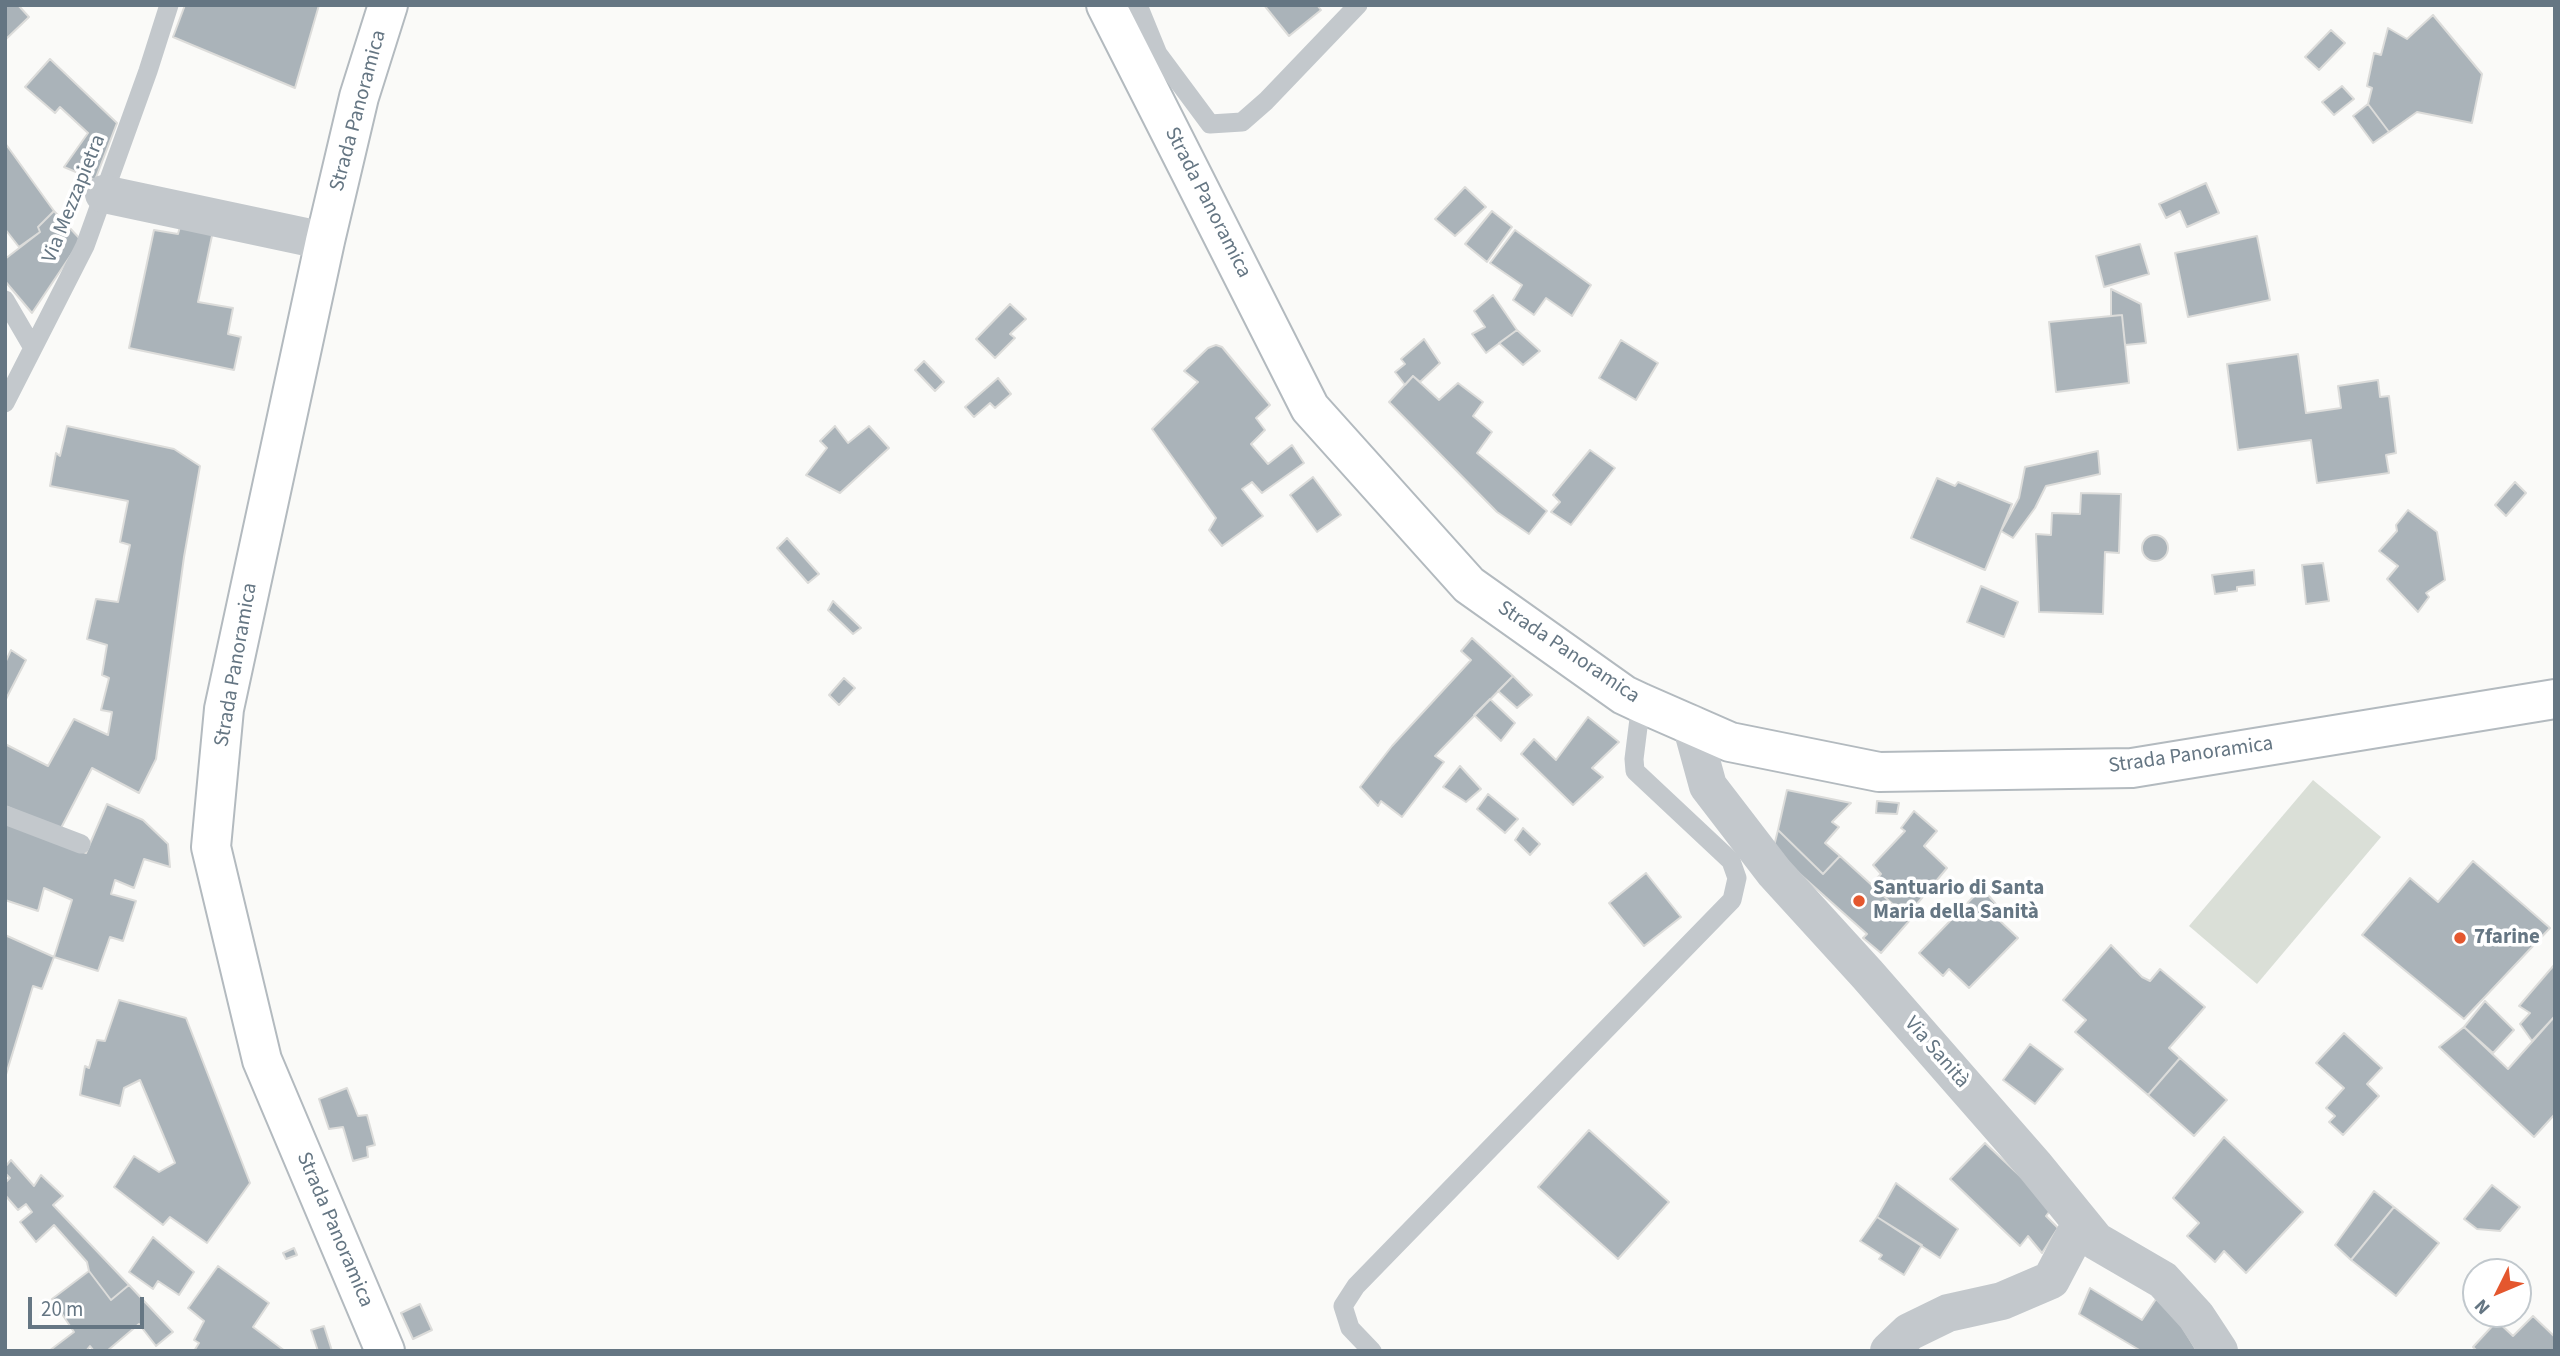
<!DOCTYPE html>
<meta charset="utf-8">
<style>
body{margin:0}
#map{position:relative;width:2560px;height:1356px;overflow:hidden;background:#fafaf8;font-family:"Source Sans 3",sans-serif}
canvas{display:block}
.frame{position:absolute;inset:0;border:7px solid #657683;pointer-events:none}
.north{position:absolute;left:2462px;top:1258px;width:70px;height:70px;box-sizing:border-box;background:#fff;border:2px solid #c1c8cd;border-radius:50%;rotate:227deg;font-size:19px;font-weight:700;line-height:28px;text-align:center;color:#657683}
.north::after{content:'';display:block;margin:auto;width:24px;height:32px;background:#e4572e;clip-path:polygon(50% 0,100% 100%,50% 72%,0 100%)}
.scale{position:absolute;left:28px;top:1297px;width:116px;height:32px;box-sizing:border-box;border:4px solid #657683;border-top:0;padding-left:9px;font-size:21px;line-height:24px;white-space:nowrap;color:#657683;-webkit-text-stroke:5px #fff;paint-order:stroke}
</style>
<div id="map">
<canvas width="2560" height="1356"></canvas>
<div class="frame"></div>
<div class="north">N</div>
<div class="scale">20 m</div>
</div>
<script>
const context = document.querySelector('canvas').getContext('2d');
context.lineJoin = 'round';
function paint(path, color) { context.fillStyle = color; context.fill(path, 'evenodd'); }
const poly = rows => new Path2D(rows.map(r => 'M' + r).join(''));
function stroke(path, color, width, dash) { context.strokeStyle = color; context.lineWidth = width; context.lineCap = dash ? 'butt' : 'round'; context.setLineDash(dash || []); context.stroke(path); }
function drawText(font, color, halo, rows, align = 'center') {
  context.font = font + ' "Source Sans 3",sans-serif'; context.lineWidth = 7; context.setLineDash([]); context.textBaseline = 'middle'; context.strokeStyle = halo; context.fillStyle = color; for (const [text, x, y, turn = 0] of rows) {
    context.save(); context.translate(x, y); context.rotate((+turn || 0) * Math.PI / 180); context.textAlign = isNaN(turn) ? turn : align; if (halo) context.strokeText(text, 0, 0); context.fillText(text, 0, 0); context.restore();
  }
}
paint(poly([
 [2313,780,2381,837,2257,984,2189,926]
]), '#dadfd7');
const building = poly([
 [5,5,18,5,29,17,5,40,5,5],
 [185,5,319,5,295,88,173,37,185,5],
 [1264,5,1317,5,1321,10,1289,36,1264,5],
 [2433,15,2482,74,2472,123,2417,112,2389,132,2368,104,2372,88,2367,86,2374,53,2381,55,2388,28,2407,39,2433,15],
 [2331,30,2345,43,2319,70,2305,57,2331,30],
 [50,59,117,123,95,180,64,167,88,133,60,107,55,113,25,87,50,59],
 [2342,86,2354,99,2334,115,2322,102,2342,86],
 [2368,104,2389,132,2373,143,2353,116,2368,104],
 [5,143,54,211,38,227,40,232,19,247,5,229,5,143],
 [2206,183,2219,213,2187,227,2180,211,2166,218,2159,204,2206,183],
 [1465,187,1486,207,1455,236,1435,219,1465,187],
 [54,211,81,240,32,313,5,281,5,259,40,232,38,227,54,211],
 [1492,211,1512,227,1487,262,1465,244,1492,211],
 [181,223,213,231,198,302,233,308,228,334,241,337,234,370,129,348,154,230,178,234,181,223],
 [1515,230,1591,285,1572,316,1546,298,1534,315,1513,300,1522,285,1490,263,1515,230],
 [2257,236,2270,300,2188,317,2175,253,2257,236],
 [2140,244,2149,274,2104,287,2096,256,2140,244],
 [2111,289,2141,304,2146,343,2125,345,2122,315,2111,316,2111,289],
 [1493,295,1517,330,1486,353,1472,334,1485,327,1474,311,1493,295],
 [1010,304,1026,319,1010,334,1015,338,995,358,976,339,1010,304],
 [2122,315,2129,383,2056,392,2049,322,2122,315],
 [1517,330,1540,351,1523,365,1499,343,1517,330],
 [1424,339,1440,363,1420,382,1413,376,1405,385,1395,372,1405,364,1401,359,1424,339],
 [1621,340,1658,363,1636,400,1599,378,1621,340],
 [1216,345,1222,347,1270,405,1256,418,1265,430,1251,444,1268,464,1292,445,1304,463,1262,493,1252,482,1242,489,1263,516,1222,546,1209,530,1216,518,1152,429,1198,382,1184,371,1208,348,1216,345],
 [2298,354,2306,413,2341,408,2338,386,2378,380,2380,397,2389,396,2396,453,2386,455,2389,473,2317,483,2311,440,2238,450,2227,364,2298,354],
 [924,361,944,382,935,391,915,370,924,361],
 [1413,376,1439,400,1458,383,1483,402,1473,416,1492,432,1477,453,1547,511,1529,534,1497,512,1389,402,1413,376],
 [998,378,1011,394,995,408,990,403,974,417,965,407,998,378],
 [67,426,174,449,200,466,184,557,156,759,139,793,92,768,60,830,5,806,5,744,48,766,74,719,108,735,112,712,101,710,109,678,102,675,107,645,87,639,96,599,118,602,130,545,120,542,128,501,50,486,56,453,60,456,67,426],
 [835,426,848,443,869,426,889,448,840,493,806,475,827,448,820,441,835,426],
 [1590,450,1615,468,1571,525,1551,512,1560,502,1553,495,1590,450],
 [2098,451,2100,474,2046,486,2035,508,2013,538,2001,531,2019,498,2025,467,2098,451],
 [1313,477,1341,515,1317,532,1290,495,1313,477],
 [1937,478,1955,486,1958,482,2012,504,1985,570,1911,538,1937,478],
 [2515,482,2526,493,2506,516,2495,505,2515,482],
 [2081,493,2121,494,2119,553,2105,552,2103,614,2039,612,2036,534,2051,535,2052,513,2080,514,2081,493],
 [2408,510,2437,532,2445,580,2426,593,2429,597,2418,612,2387,579,2398,566,2379,551,2397,531,2396,525,2408,510],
 '2142 548a13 13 0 1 1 26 0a13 13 0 1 1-26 0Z',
 [787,538,819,574,808,583,777,548,787,538],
 [2323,563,2329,601,2306,604,2302,565,2323,563],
 [2254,570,2255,585,2237,587,2237,591,2215,594,2212,575,2254,570],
 [1981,586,2018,602,2004,637,1967,622,1981,586],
 [833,601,861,628,853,634,828,610,833,601],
 [1472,638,1513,676,1435,756,1444,762,1402,817,1381,801,1378,806,1360,787,1392,746,1471,660,1461,651,1472,638],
 [11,650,26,660,5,701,5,663,11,650],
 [1513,676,1532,695,1517,708,1498,691,1513,676],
 [844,678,855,688,839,705,829,695,844,678],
 [1490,699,1515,723,1501,741,1474,715,1490,699],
 [1588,717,1619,742,1592,768,1603,777,1573,805,1521,754,1534,739,1556,760,1588,717],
 [1460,766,1481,789,1466,802,1443,787,1460,766],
 [1787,790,1851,803,1832,822,1839,827,1825,843,1840,856,1823,874,1778,830,1787,790],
 [1488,794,1518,819,1505,833,1477,809,1488,794],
 [1877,801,1899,803,1897,814,1876,813,1877,801],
 [107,804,143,820,168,844,170,867,144,859,134,888,115,880,111,894,136,901,123,941,110,937,98,971,54,957,72,900,44,888,38,911,5,900,5,823,86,853,107,804],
 [1914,811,1937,831,1924,846,1947,868,1906,917,1871,884,1881,874,1873,865,1905,831,1901,828,1914,811],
 [1523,828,1540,844,1530,855,1515,840,1523,828],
 [1778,830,1823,874,1840,856,1910,920,1881,953,1863,938,1867,934,1773,850,1778,830],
 [2473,861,2550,928,2464,1019,2362,935,2410,878,2438,902,2473,861],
 [1646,873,1681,917,1644,946,1609,903,1646,873],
 [1982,888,2006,916,2000,921,2018,938,1969,988,1949,969,1943,976,1919,953,1982,888],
 [5,935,54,957,42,989,33,986,5,1078,5,935],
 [2111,945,2142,977,2150,981,2160,969,2205,1007,2169,1048,2180,1058,2148,1095,2075,1032,2086,1020,2063,1000,2111,945],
 [2555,964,2555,1016,2532,1041,2520,1024,2530,1013,2519,1006,2555,964],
 [119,1000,186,1018,250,1183,207,1243,170,1217,163,1225,114,1187,134,1156,159,1172,175,1163,140,1080,124,1088,120,1106,80,1095,85,1066,89,1068,97,1040,105,1041,119,1000],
 [2485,1001,2514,1030,2493,1053,2464,1027,2485,1001],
 [2555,1016,2555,1114,2534,1137,2439,1047,2464,1027,2508,1069,2555,1016],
 [2344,1033,2382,1068,2367,1084,2379,1096,2343,1135,2329,1122,2335,1116,2326,1108,2344,1088,2316,1063,2344,1033],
 [2030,1044,2063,1069,2035,1104,2003,1080,2030,1044],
 [2180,1058,2227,1100,2194,1136,2148,1095,2180,1058],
 [347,1088,358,1116,367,1115,375,1145,367,1147,368,1157,353,1161,343,1127,329,1129,319,1099,347,1088],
 [1589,1130,1669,1202,1618,1259,1538,1187,1589,1130],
 [2224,1137,2303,1212,2246,1273,2224,1251,2215,1262,2187,1236,2199,1223,2173,1198,2224,1137],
 [1985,1143,2053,1207,2046,1216,2058,1228,2042,1253,2028,1236,2020,1246,1950,1179,1985,1143],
 [11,1160,34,1186,41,1175,63,1196,53,1205,129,1285,111,1300,89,1271,87,1262,54,1225,36,1242,20,1222,32,1212,26,1204,18,1210,5,1195,5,1183,10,1178,5,1173,5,1167,11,1160],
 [1896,1183,1958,1229,1940,1258,1877,1217,1896,1183],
 [2492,1185,2520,1207,2500,1231,2477,1229,2464,1219,2492,1185],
 [2374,1191,2394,1207,2351,1260,2335,1245,2374,1191],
 [2394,1207,2439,1243,2396,1296,2351,1260,2394,1207],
 [1877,1217,1922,1245,1904,1275,1879,1259,1882,1255,1860,1241,1877,1217],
 [153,1237,194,1272,179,1295,158,1281,153,1289,129,1272,153,1237],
 [294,1248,297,1255,286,1259,283,1253,294,1248],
 [218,1266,269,1303,253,1327,285,1351,194,1351,199,1343,194,1340,204,1321,188,1308,218,1266],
 [89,1271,111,1300,129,1285,173,1332,156,1346,139,1324,107,1351,94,1351,90,1346,86,1351,49,1351,74,1332,52,1299,89,1271],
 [2090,1288,2142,1320,2156,1299,2174,1313,2197,1351,2141,1351,2079,1314,2090,1288],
 [420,1304,432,1330,413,1339,401,1313,420,1304],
 [2533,1316,2555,1337,2555,1351,2477,1351,2473,1347,2497,1321,2513,1336,2533,1316],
 [324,1326,332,1351,318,1351,311,1330,324,1326]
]);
paint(building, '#aab3b9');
stroke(building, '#dcdcda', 2);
const secondary = poly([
 [1106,5,1310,408,1469,585,1624,695,1641,703,1730,742,1879,772,2132,768,2555,699],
 [385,1351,262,1060,211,847,224,709,325,241,359,97,388,5]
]);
stroke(secondary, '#b3babf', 42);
stroke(poly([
 [1138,5,1158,54,1210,124,1242,122,1266,101,1358,5],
 [5,300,33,348],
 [5,403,85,246,148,71,169,5],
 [5,815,81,844],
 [1372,1351,1350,1328,1343,1306,1356,1286,1732,900,1737,878,1731,861,1635,771,1634,759,1641,703]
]), '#c3c8cc', 19);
stroke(poly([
 [104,194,325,241],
 [1691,724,1708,786,1774,872,1867,974,2035,1166,2096,1241,2163,1280,2196,1316,2219,1351],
 [1889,1351,1909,1332,1948,1313,2002,1301,2051,1280,2081,1223]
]), '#c3c8cc', 38);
stroke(secondary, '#fff', 38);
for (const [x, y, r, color] of [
 [1859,901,7,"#e4572e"],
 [2460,938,7,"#e4572e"]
]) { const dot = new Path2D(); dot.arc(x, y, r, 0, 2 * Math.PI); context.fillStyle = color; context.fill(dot); stroke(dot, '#fff', 2.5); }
drawText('21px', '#657683', '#fff', [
 ["Strada Panoramica",359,111,-75],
 ["Via Mezzapietra",75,199,-68],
 ["Strada Panoramica",1207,203,63],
 ["Strada Panoramica",1568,653,34],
 ["Strada Panoramica",237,665,-80],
 ["Strada Panoramica",2191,756,-8],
 ["Via Sanità",1936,1053,49],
 ["Strada Panoramica",334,1230,67]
]);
drawText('bold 21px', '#657683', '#fff', [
 ["Santuario di Santa",1873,889],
 ["Maria della Sanità",1873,913],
 ["7farine",2474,938]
], 'left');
</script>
